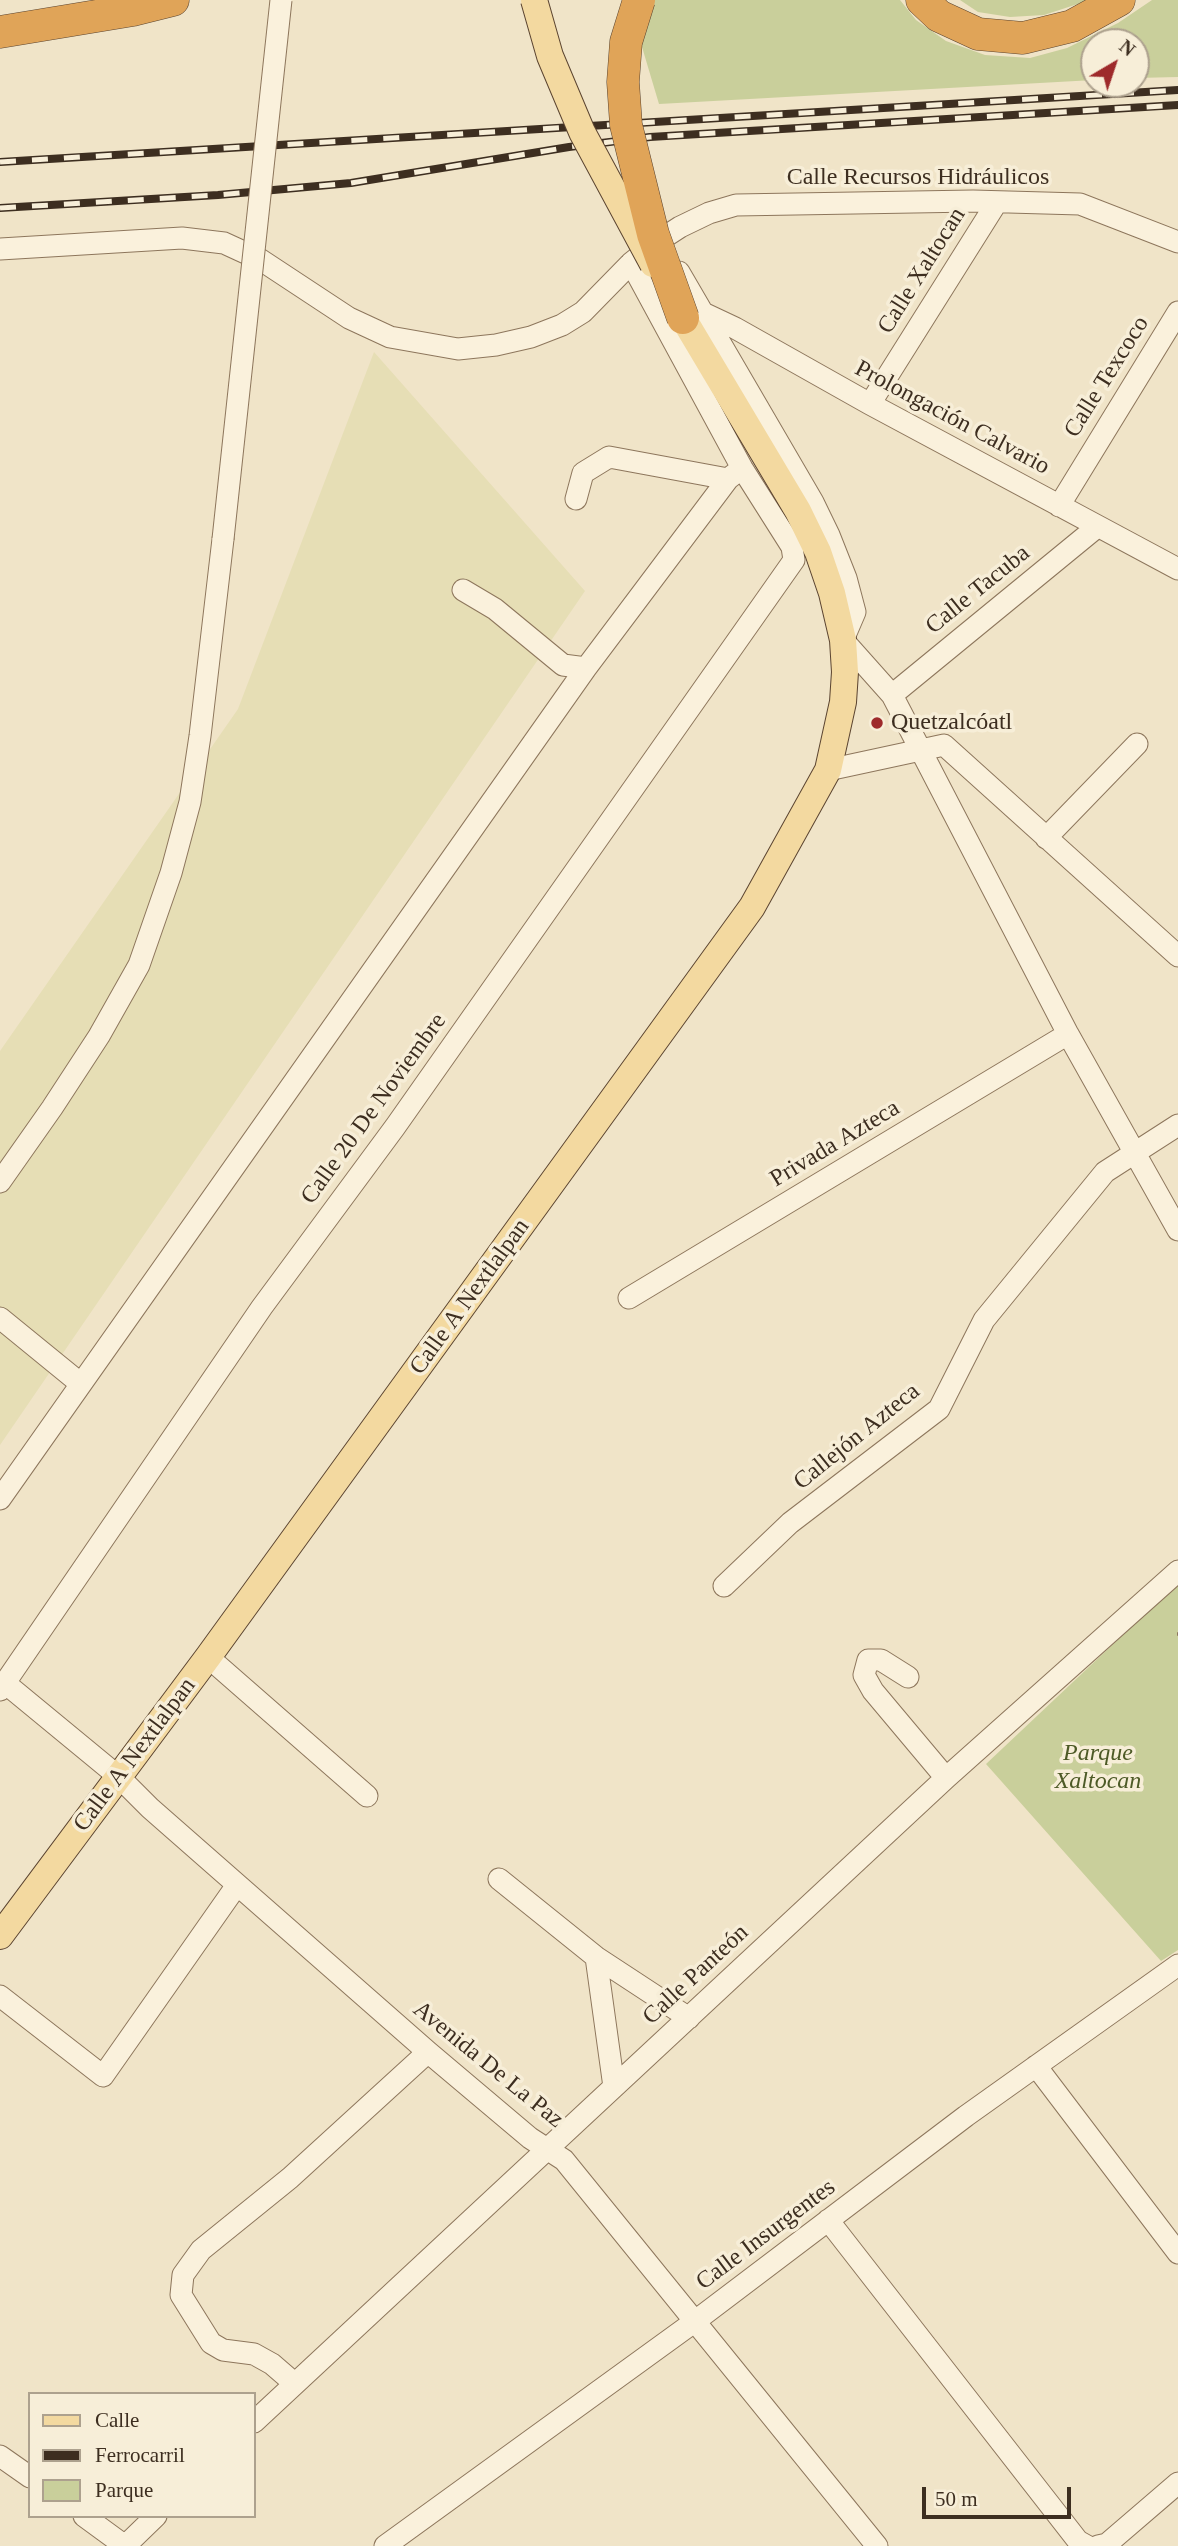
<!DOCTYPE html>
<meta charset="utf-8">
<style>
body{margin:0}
#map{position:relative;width:1178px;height:2546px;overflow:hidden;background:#f0e4c8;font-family:"Times New Roman",serif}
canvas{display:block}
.legend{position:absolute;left:28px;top:2392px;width:228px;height:126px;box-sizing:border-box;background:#f7eed8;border:2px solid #ada18e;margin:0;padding:9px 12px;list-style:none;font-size:21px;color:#3d2e20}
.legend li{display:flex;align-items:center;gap:14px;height:35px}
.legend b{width:35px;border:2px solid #ada18e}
.north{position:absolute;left:1080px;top:28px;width:70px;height:70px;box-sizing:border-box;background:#f7eed8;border:2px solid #ada18e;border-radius:50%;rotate:39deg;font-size:19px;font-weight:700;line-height:28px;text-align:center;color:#3d2e20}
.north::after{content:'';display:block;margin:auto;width:24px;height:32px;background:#9e2a2b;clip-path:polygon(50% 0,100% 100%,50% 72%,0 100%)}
.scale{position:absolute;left:922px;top:2487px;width:149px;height:32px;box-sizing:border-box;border:4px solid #3d2e20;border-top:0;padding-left:9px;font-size:21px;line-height:24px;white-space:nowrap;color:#3d2e20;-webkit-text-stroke:5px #f7eed8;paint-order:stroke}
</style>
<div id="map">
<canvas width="1178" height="2546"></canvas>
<ul class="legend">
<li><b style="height:9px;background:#f3d9a0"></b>Calle</li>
<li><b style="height:9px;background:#3d2e20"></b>Ferrocarril</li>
<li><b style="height:19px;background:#c9cf9b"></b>Parque</li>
</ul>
<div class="north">N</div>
<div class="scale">50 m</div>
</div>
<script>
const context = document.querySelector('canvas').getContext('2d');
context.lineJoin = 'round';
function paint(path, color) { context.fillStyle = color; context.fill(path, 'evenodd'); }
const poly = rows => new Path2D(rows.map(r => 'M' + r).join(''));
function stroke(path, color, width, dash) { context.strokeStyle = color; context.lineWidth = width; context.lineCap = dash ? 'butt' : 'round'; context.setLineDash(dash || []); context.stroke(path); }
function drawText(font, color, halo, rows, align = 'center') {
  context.font = font + ' "Times New Roman",serif'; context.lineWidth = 7; context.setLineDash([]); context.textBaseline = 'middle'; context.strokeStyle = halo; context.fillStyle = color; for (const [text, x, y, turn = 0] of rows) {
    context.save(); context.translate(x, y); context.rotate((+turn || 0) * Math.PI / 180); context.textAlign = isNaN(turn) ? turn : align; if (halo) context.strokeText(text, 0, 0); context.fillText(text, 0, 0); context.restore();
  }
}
paint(poly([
 [374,352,585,591,0,1445,0,1051,238,709]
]), '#e6deb5');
paint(poly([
 [628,0,900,0,916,20,946,41,985,55,1030,58,1067,48,1118,23,1152,0,1178,0,1178,77,1136,78,1136,42,1094,42,1094,80,659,104],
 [960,0,1090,0,1044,15,1010,17,978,12],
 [1178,1583,1178,1950,1161,1961,986,1764]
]), '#c9cf9b');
const minor = poly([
 [0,249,182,238,224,243,261,260,349,318,390,337,458,349,496,345,531,337,562,325,583,312,631,263,660,240,680,227,709,213,736,205,973,201,1080,204,1178,242],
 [679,272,813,502,829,535,846,578,855,612,843,640,892,695,1068,1034,1178,1230],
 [701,312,735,328,870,404,1178,569],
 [870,404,997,202],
 [576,499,583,473,609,457,728,479],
 [1059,506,1178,312],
 [463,590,495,609,563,665,586,668],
 [892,695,1097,527],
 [828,770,944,745,1178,956],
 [1046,838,1137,744],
 [0,1182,52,1108,99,1036,139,965,171,873,190,802,200,736,223,539],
 [629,1298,1068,1034],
 [0,1318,81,1384],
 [0,1499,586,668,728,479,742,468],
 [724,1586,790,1523,939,1409,984,1320,1105,1172,1178,1125],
 [208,1657,367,1796],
 [908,1677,881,1660,868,1660,864,1675,873,1691,946,1778],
 [5,1683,119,1777,150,1808,428,2052,530,2138,564,2160,877,2546],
 [0,1690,262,1307,395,1127,794,560,792,547,742,468,631,263],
 [499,1879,596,1957,689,2018],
 [596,1957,614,2087],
 [0,1996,103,2076,237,1885],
 [1036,2066,1178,2253],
 [828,2220,1078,2541,1087,2546],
 [294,2383,272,2364,254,2354,223,2350,211,2343,181,2295,183,2275,201,2250,290,2178,428,2052],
 [254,2422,946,1778,1178,1571],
 [0,2456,30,2477],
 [84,2516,125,2546],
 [125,2546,156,2516],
 [385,2546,694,2322,966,2116,1178,1965],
 [1098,2546,1107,2544,1178,2483]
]);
const major = poly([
 [0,1936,208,1657,752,907,828,770,843,702,845,672,843,640,832,593,818,552,798,511,683,318]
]);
const highway = poly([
 [922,0,939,16,978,34,1023,38,1072,26,1119,0],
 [0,32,133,10,173,0]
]);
stroke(minor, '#8d765c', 23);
stroke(major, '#5b4430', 28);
stroke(highway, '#5b4430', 33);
stroke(poly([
 [1177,1634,1178,1634]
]), '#8d765c', 3.5, [5, 3.5]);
stroke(minor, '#faf1dc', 21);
stroke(major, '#f3d9a0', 26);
stroke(highway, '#e0a458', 32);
const rail = poly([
 [0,162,1178,90],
 [0,208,218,195,351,183,569,147,650,137,1178,105]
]);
stroke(rail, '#3d2e20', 8);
stroke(rail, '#f7eed8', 5, [16]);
const minorBridge = poly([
 [223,539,281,0]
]);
const majorBridge = poly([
 [534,0,550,56,582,132,653,264]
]);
const highwayBridge = poly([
 [639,0,626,42,623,82,626,125,653,234,683,318]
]);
stroke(minorBridge, '#8d765c', 23, []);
stroke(majorBridge, '#5b4430', 28, []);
stroke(highwayBridge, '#5b4430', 33, []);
stroke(minorBridge, '#faf1dc', 21);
stroke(majorBridge, '#f3d9a0', 26);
stroke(highwayBridge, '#e0a458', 32);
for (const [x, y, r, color] of [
 [877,723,7,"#9e2a2b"]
]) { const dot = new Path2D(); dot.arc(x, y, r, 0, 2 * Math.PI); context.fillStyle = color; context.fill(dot); stroke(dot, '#f7eed8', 2.5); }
drawText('24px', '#3d2e20', '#f7eed8', [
 ["Calle Recursos Hidráulicos",918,178],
 ["Calle Xaltocan",922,271,-58],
 ["Calle Texcoco",1107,377,-58],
 ["Prolongación Calvario",952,418,28],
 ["Calle Tacuba",978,590,-39],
 ["Calle 20 De Noviembre",374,1109,-54],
 ["Privada Azteca",835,1144,-31],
 ["Calle A Nextlalpan",470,1297,-54],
 ["Callejón Azteca",857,1437,-39],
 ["Calle A Nextlalpan",135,1755,-53],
 ["Calle Panteón",696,1975,-43],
 ["Avenida De La Paz",488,2065,39],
 ["Calle Insurgentes",766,2235,-37]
]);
drawText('24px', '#3d2e20', '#f7eed8', [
 ["Quetzalcóatl",891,723]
], 'left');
drawText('italic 24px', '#4d5a26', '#f7eed8', [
 ["Parque",1098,1754],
 ["Xaltocan",1098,1782]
]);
</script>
